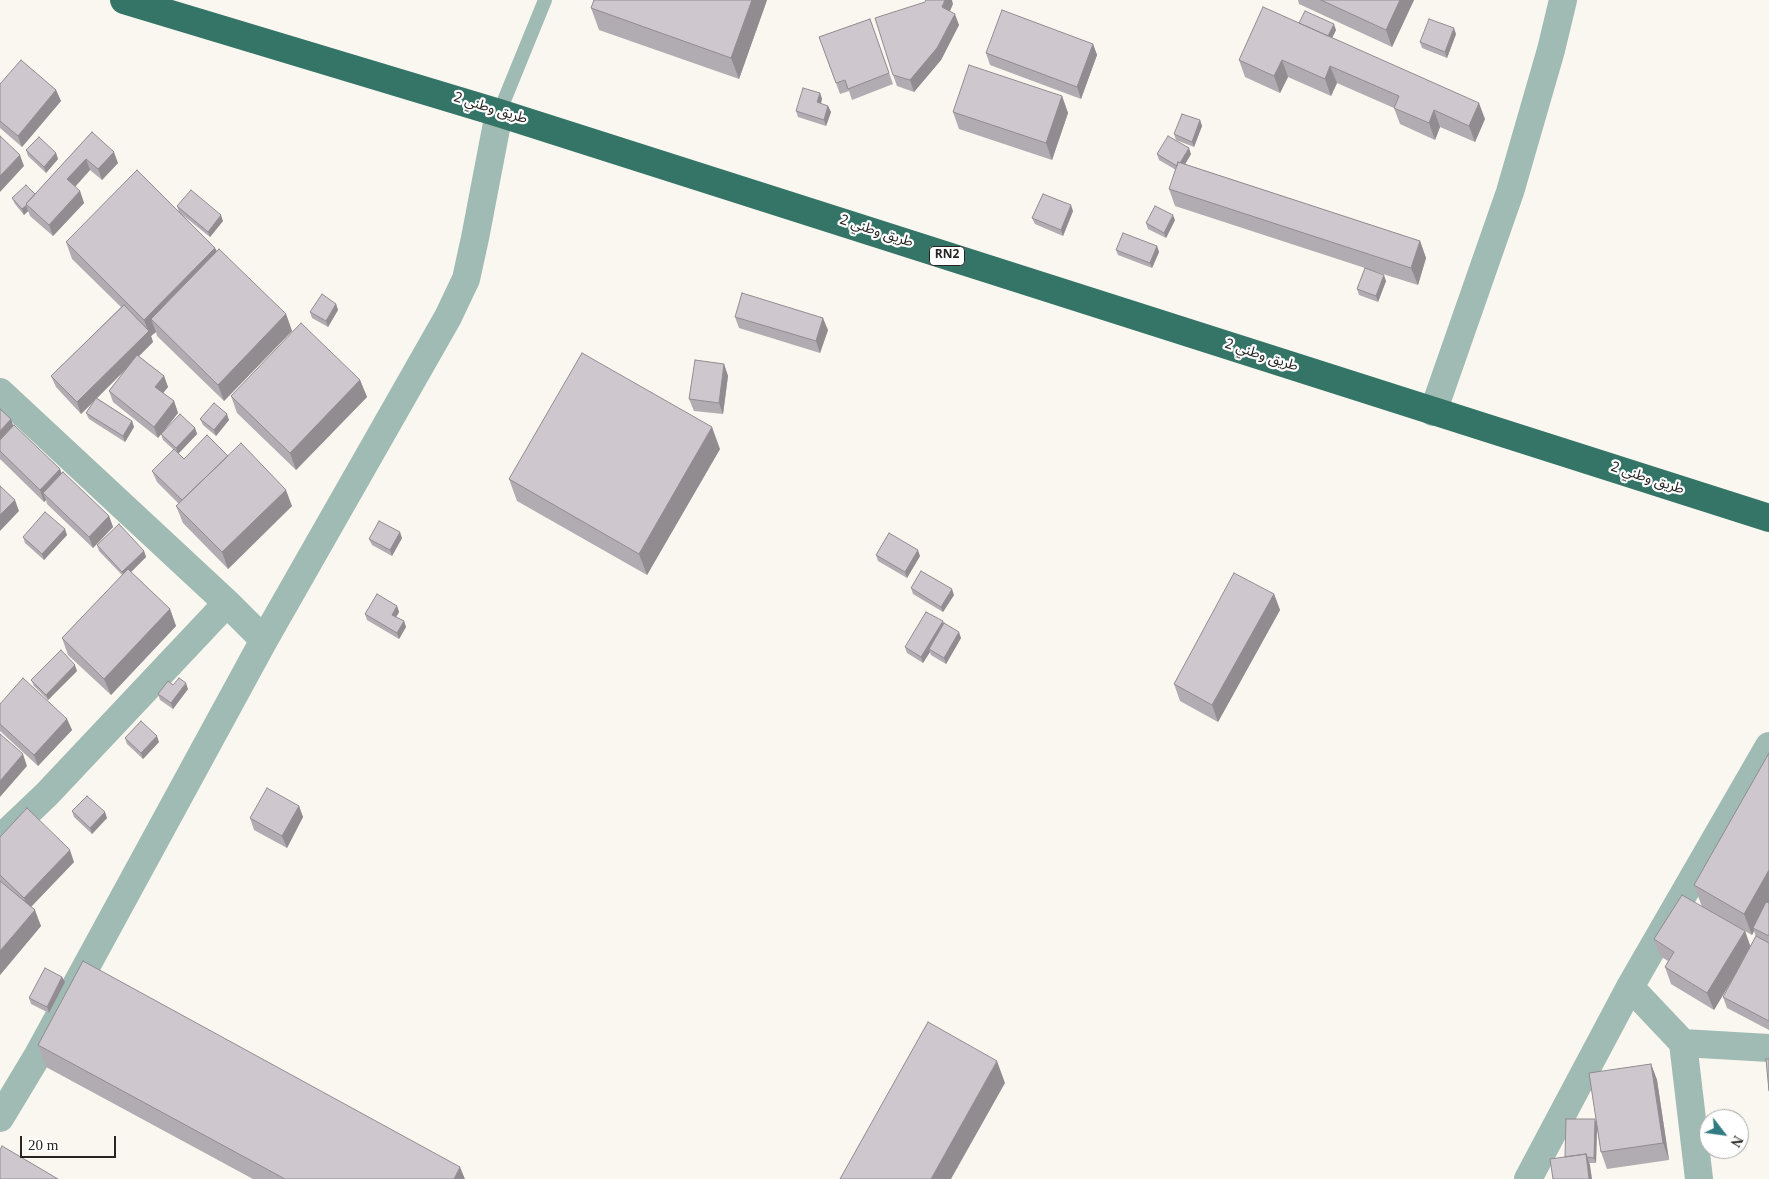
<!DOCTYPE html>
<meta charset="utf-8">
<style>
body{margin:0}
#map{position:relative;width:1769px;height:1179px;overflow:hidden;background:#faf7f0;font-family:Georgia,serif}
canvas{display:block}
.north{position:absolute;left:1699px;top:1109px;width:50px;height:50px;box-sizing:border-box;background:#fff;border:1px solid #a8a8a7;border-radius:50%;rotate:120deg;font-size:14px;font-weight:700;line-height:20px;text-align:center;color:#262522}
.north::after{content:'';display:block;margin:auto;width:18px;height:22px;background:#337b82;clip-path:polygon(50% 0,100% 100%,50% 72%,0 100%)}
.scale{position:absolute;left:20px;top:1136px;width:96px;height:22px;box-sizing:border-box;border:2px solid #262522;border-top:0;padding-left:6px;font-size:15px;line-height:18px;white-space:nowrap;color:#262522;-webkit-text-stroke:4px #fff;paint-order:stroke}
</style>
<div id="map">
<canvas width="1769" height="1179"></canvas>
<div class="north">N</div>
<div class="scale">20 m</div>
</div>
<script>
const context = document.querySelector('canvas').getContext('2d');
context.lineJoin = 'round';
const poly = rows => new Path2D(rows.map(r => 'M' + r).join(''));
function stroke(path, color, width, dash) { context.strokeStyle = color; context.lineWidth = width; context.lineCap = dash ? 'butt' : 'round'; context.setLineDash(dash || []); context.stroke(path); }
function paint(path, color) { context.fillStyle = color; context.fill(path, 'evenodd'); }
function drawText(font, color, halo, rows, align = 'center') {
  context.font = font + ' Georgia,"Noto Sans Arabic",serif'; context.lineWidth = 4.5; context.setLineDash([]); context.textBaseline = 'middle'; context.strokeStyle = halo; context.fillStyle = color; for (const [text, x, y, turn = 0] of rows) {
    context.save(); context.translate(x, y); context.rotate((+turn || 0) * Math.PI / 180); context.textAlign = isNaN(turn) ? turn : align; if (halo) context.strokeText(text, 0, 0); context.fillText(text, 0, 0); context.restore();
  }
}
stroke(poly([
 [499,113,545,0]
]), '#9fbbb3', 14);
stroke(poly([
 [0,392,227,603,264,640],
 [1433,412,1510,192,1551,50,1563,0],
 [0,839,47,794,227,603],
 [1630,987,1683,1043,1699,1179],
 [1683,1043,1769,1048],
 [0,1118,38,1055,264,640,448,317,466,279,475,238,499,113],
 [1528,1179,1630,987,1769,746]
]), '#9fbbb3', 28);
stroke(poly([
 [124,0,499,113,1769,518]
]), '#347567', 28);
paint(poly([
 [767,0,739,79,599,30,591,8],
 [1298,0,1414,0,1392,47,1299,4],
 [953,4,950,11,959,25,941,60,914,92,897,86,893,75],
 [870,19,893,84,852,100,849,91,840,94,819,37],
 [1299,23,1336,30,1332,38,1485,119,1475,142,1440,127,1435,140,1400,124,1394,108,1337,83,1331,96,1288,77,1280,93,1245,77,1239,60],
 [1456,34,1447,58,1422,48,1420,42],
 [1093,44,1097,55,1081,99,990,65,986,53],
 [0,84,56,90,61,101,22,147,0,128],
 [820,93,822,99,821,104,828,106,831,112,826,126,798,117,796,111],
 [1062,96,1068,113,1052,160,959,129,953,112],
 [1200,120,1202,126,1194,147,1176,140,1174,134],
 [92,132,118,163,102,180,90,170,75,187,80,191,84,203,53,236,30,216,28,211,24,215,15,204,12,198,35,194],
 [26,150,56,153,58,159,46,173,28,156],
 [1157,154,1191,154,1185,164,1420,241,1426,258,1418,285,1367,269,1386,281,1378,302,1359,295,1357,289,1365,268,1175,206,1169,189,1176,170,1159,160],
 [177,206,223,221,210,237,180,213,215,248,217,251,286,314,292,331,224,401,157,336,156,332,151,336,153,342,139,356,164,376,168,387,163,393,174,401,178,413,162,433,195,428,197,434,178,454,184,459,228,456,292,506,228,569,183,523,176,506,179,504,157,482,152,471,174,450,163,440,161,434,158,438,113,402,109,391,126,369,97,398,132,421,134,427,125,442,89,419,86,413,94,401,81,414,56,387,51,376,121,307,72,259,66,242,179,212],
 [1073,211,1063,236,1035,224,1032,218],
 [1175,220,1166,238,1148,229,1146,223],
 [1157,246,1159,252,1152,268,1118,255,1116,250],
 [336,304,338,310,328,327,312,318,310,312],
 [735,317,828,330,820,353,739,328],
 [724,364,728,376,723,414,694,411,689,399],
 [360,380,367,397,296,470,237,413,231,396],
 [0,409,13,426,60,469,62,474,109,516,113,527,93,548,47,504,46,500,44,502,0,459],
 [200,419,229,420,216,436,203,425],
 [720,449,647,575,517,501,509,479],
 [67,535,44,560,25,543,23,537],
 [402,538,392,556,372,545,369,539],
 [97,545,144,551,146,557,131,572,170,609,176,626,111,695,68,655,62,638,122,575,99,551],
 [876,555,920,556,907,578,878,561],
 [911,588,954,595,943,612,913,594],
 [1274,594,1280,610,1218,722,1180,701,1174,684],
 [397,606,399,612,396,617,404,621,406,627,399,639,367,620,365,614],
 [944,623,961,638,946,664,931,655,930,652,923,663,907,653,905,647],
 [77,671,48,700,34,686,31,680],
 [173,685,188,689,173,709,160,700,158,694],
 [0,704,67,719,72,730,38,766,0,731],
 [125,738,159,742,143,759,127,744],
 [1769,753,1769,1030,1727,1008,1723,997,1736,973,1714,1010,1671,984,1665,967,1668,961,1660,956,1654,939,1745,931,1750,946,1756,937,1754,931,1752,935,1702,907,1694,885],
 [299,806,303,817,287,848,254,830,250,818],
 [72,811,107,818,92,834,74,817],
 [0,837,74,862,31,907,41,926,0,975],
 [62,977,65,982,49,1013,31,1004,29,998],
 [38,1045,465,1179,253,1179,46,1067],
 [1651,1064,1657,1080,1669,1160,1607,1169,1601,1152,1597,1128,1596,1163,1589,1163,1590,1165,1565,1157]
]), '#b1acb1');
paint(poly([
 [752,0,767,0,739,79,731,58],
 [945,0,952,0,953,4,946,19,942,7],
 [1400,0,1414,0,1392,47,1386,30],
 [955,14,959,25,941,60,914,92,910,80],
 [1334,24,1336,30,1328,46,1326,40],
 [1454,28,1456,34,1447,58,1445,52],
 [1093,44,1097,55,1081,99,1077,87],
 [1282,60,1288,77,1280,93,1274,76],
 [1330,66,1337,83,1331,96,1325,79],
 [56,90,61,101,22,147,18,136],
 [820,93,822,99,819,108,817,102],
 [1062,96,1068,113,1052,160,1046,143],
 [1479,103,1485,119,1475,142,1469,126],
 [828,106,831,112,826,126,824,120],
 [1434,110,1440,127,1435,140,1429,123],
 [1200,120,1202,126,1194,147,1192,142],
 [1189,148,1191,154,1180,173,1178,167],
 [114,152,118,163,102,180,98,169],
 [56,153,58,159,46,173,44,167],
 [20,155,24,166,0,192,0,176],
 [86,159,90,170,71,191,67,179],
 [80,191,84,203,53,236,49,225],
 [26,205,28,211,24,215,22,209],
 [1071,205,1073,211,1063,236,1061,230],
 [221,215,223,221,210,237,208,232],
 [1173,215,1175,220,1166,238,1164,233],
 [1420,241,1426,258,1418,285,1411,268],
 [1157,246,1159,252,1152,268,1150,263],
 [215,248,222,265,151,319,156,332,151,336,153,342,81,414,77,402,148,331,144,320],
 [1384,275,1386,281,1378,302,1376,296],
 [336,304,338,310,328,327,326,321],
 [286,314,292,331,224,401,218,385],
 [823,318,828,330,820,353,816,341],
 [724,364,728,376,723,414,719,403],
 [164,376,168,387,159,398,155,387],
 [360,380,367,397,296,470,290,453],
 [174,401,178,413,158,438,154,427],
 [227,414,229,420,216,436,214,430],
 [11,419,15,431,0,447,0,431],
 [132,421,134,427,125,442,123,436],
 [712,427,720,449,647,575,639,554],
 [195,428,197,434,178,454,176,448],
 [60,469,64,480,43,493,46,500,44,502,40,490],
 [286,490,292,506,228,569,222,552],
 [15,500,19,511,0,531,0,515],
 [109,516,113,527,93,548,89,537],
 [65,529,67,535,44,560,42,554],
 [400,532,402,538,392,556,390,550],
 [918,550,920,556,907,578,905,572],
 [144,551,146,557,125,578,122,572],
 [952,589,954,595,943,612,941,607],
 [1274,594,1280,610,1218,722,1212,705],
 [397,606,399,612,394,621,392,615],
 [170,609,176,626,111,695,104,679],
 [404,621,406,627,399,639,397,633],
 [943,621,945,627,929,649,930,652,923,663,921,657],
 [959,632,961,638,946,664,944,658],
 [75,665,77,671,48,700,46,695],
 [186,683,188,689,173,709,171,703],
 [67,719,72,730,38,766,34,755],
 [157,736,159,742,143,759,141,753],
 [23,754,27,766,0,797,0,781],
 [299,806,303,817,287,848,282,836],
 [105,812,107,818,92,834,90,828],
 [70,850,74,862,28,910,24,898],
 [1769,870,1769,906,1753,928,1754,931,1752,935,1744,914],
 [35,910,41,926,0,975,0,951],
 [1745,931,1751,948,1714,1010,1707,993],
 [62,977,65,982,49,1013,47,1007],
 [997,1061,1005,1083,951,1179,931,1179],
 [1651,1064,1657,1080,1669,1160,1663,1143],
 [1595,1119,1597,1125,1596,1163,1594,1158],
 [1586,1154,1590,1165,1592,1179,1589,1179],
 [460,1167,465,1179,454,1179]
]), '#908c90');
const building = poly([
 [594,0,752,0,731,58,591,8,594,0],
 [926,0,945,0,942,7,955,14,937,48,910,80,893,75,875,18,925,2,926,0],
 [1321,0,1400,0,1386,30,1321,0],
 [1263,7,1479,103,1469,126,1434,110,1429,123,1394,108,1399,96,1330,66,1325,79,1282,60,1274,76,1239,60,1263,7],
 [1002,10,1093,44,1077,87,986,53,1002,10],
 [1305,11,1334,24,1328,36,1299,23,1305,11],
 [870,19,889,73,848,89,845,80,836,83,819,37,870,19],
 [1429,19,1454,28,1445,52,1420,42,1429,19],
 [21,60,56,90,18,136,0,121,0,84,21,60],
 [969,65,1062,96,1046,143,953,112,969,65],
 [803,88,820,93,817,102,828,106,824,120,796,111,803,88],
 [1182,114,1200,120,1192,142,1174,134,1182,114],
 [92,132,114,152,98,169,86,159,67,179,80,191,49,225,26,204,92,132],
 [0,136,20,155,0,176,0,136],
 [1168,136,1189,148,1180,163,1178,162,1177,166,1157,154,1168,136],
 [39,137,56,153,44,167,26,150,39,137],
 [1178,162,1420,241,1411,268,1169,189,1178,162],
 [137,170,215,248,144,320,66,242,137,170],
 [26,185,35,194,26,204,27,205,22,209,12,198,26,185],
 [191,190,221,215,208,232,177,206,191,190],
 [1043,194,1071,205,1061,230,1032,218,1043,194],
 [1155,206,1173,215,1164,233,1146,223,1155,206],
 [1123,233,1157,246,1150,263,1116,250,1123,233],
 [219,249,286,314,218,385,151,319,219,249],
 [1365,268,1384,275,1376,296,1357,289,1365,268],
 [742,293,823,318,816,341,735,317,742,293],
 [322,294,336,304,326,321,310,312,322,294],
 [124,305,149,331,77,402,51,376,124,305],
 [301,323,360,380,290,453,231,396,301,323],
 [582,353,712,427,639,554,509,479,582,353],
 [137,355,164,376,155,387,174,401,154,427,109,391,137,355],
 [695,360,724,364,719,403,689,399,695,360],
 [96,398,132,421,123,436,86,413,96,398],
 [214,403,227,414,214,430,200,419,214,403],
 [0,409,11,419,0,431,0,409],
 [180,414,195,428,176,448,161,434,180,414],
 [14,425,60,469,40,490,0,451,0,440,14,425],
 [207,435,228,456,182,500,152,471,174,449,184,459,207,435],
 [241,443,286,490,222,552,176,506,241,443],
 [63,472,109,516,89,537,43,493,63,472],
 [0,486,15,500,0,515,0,486],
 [45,512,65,529,42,554,23,537,45,512],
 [379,521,400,532,390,550,369,539,379,521],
 [119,524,144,551,122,572,97,545,119,524],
 [889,533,918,550,905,572,876,555,889,533],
 [128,569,170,609,104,679,62,638,128,569],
 [921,571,952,589,941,607,911,588,921,571],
 [1234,573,1274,594,1212,705,1174,684,1234,573],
 [377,594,397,606,392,615,404,621,397,633,365,614,377,594],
 [926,612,943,621,921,657,905,647,926,612],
 [944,623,959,632,944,658,929,649,944,623],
 [61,650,75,665,46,695,31,680,61,650],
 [23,678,67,719,34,755,0,724,0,704,23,678],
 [179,678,186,683,171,703,158,694,168,681,173,685,179,678],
 [141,721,157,736,141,753,125,738,141,721],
 [0,734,23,754,0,781,0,734],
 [1769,753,1769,870,1744,914,1694,885,1769,753],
 [267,788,299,806,282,836,250,818,267,788],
 [87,796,105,812,90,828,72,811,87,796],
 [27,808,70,850,24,898,0,875,0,837,27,808],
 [0,881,35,910,0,951,0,881],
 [1682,895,1745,931,1707,993,1665,967,1674,952,1654,939,1682,895],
 [1766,902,1769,903,1769,936,1753,928,1766,902],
 [1756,936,1769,943,1769,1021,1723,997,1756,936],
 [83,961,460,1167,454,1179,285,1179,38,1045,83,961],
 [45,968,62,977,47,1007,29,998,45,968],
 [928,1022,997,1061,931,1179,840,1179,928,1022],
 [1766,1059,1769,1059,1769,1091,1766,1059],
 [1651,1064,1663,1143,1601,1152,1589,1073,1651,1064],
 [1566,1119,1595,1119,1594,1158,1587,1157,1586,1154,1565,1157,1566,1119],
 [2,1146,58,1179,0,1179,0,1150,2,1146],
 [1586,1154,1589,1179,1553,1179,1550,1159,1586,1154]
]);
paint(building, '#cec8ce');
stroke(building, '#908c90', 1);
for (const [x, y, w] of [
 [947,256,35]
]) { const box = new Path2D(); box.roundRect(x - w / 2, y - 9.5, w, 19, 4); context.fillStyle = '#fff'; context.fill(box); stroke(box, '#262522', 1); }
drawText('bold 12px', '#262522', null, [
 ["RN2",947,256]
]);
drawText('14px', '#262522', '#fff', [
 ["طريق وطني 2",490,110,17],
 ["طريق وطني 2",876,233,18],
 ["طريق وطني 2",1261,357,18],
 ["طريق وطني 2",1647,480,18]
]);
</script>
